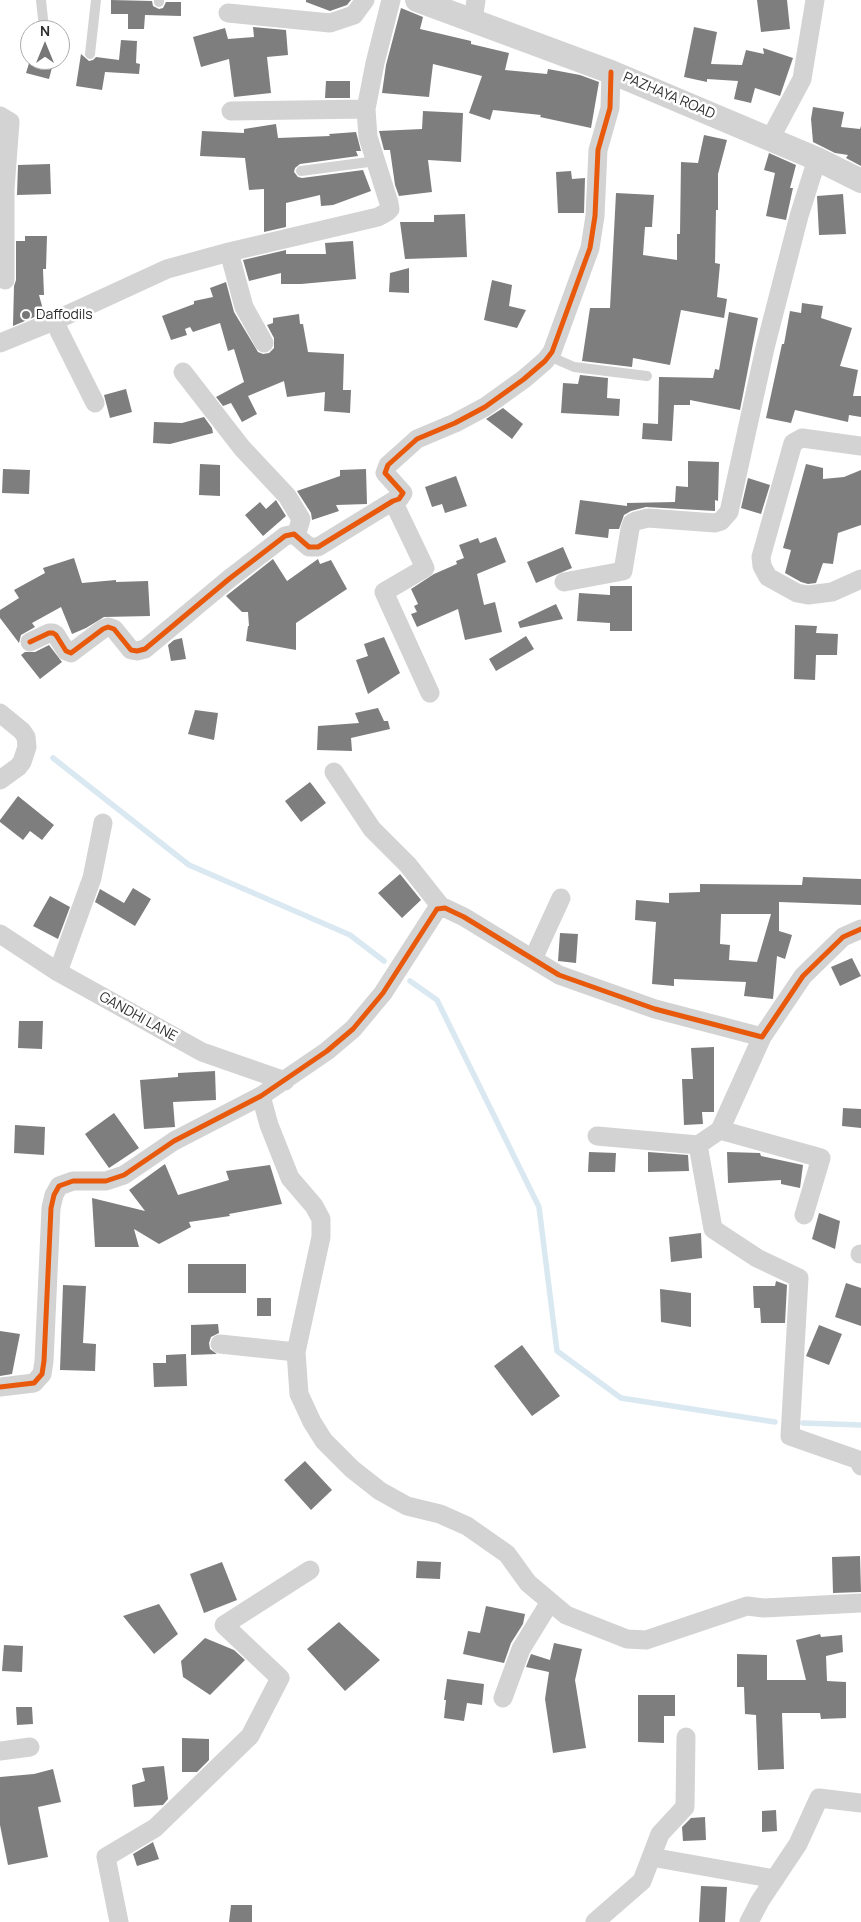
<!DOCTYPE html>
<style>
body{margin:0}
#map{position:relative;width:861px;height:1922px;overflow:hidden;background:#fff;font-family:Manrope,sans-serif}
canvas{display:block}
.north{position:absolute;left:20px;top:20px;width:50px;height:50px;box-sizing:border-box;background:#fff;border:1px solid #ababab;border-radius:50%;rotate:0deg;font-size:14px;font-weight:700;line-height:20px;text-align:center;color:#2e2e2e}
.north::after{content:'';display:block;margin:auto;width:18px;height:22px;background:#777;clip-path:polygon(50% 0,100% 100%,50% 72%,0 100%)}
</style>
<div id="map">
<canvas width="861" height="1922"></canvas>
<div class="north">N</div>
</div>
<script>
const context = document.querySelector('canvas').getContext('2d');
context.lineJoin = 'round';
const poly = rows => new Path2D(rows.map(r => 'M' + r).join(''));
function stroke(path, color, width, dash) { context.strokeStyle = color; context.lineWidth = width; context.lineCap = dash ? 'butt' : 'round'; context.setLineDash(dash || []); context.stroke(path); }
function paint(path, color) { context.fillStyle = color; context.fill(path, 'evenodd'); }
function drawText(font, color, halo, rows, align = 'center') {
  context.font = font + ' Manrope,sans-serif'; context.lineWidth = 5; context.setLineDash([]); context.textBaseline = 'middle'; context.strokeStyle = halo; context.fillStyle = color; for (const [text, x, y, turn = 0] of rows) {
    context.save(); context.translate(x, y); context.rotate((+turn || 0) * Math.PI / 180); context.textAlign = isNaN(turn) ? turn : align; if (halo) context.strokeText(text, 0, 0); context.fillText(text, 0, 0); context.restore();
  }
}
stroke(poly([
 [53,758,189,865,350,935,384,961],
 [410,981,437,1000,539,1207,557,1351,621,1398,775,1422],
 [803,1423,861,1425]
]), '#d9e8f1', 5.5);
paint(poly([
 [111,0,152,1,153,6,159,9,163,8,166,2,181,2,181,16,145,15,144,29,128,29,128,14,111,14],
 [306,0,351,0,347,5,330,11,306,2],
 [757,0,787,0,790,29,761,32],
 [401,8,423,17,420,29,471,41,471,44,509,53,505,70,547,74,548,69,580,75,599,82,591,128,540,117,541,115,493,110,490,120,469,113,482,76,433,64,429,97,382,93,386,65],
 [253,27,286,30,288,55,267,57,271,93,234,97,229,59,201,67,193,37,225,28,228,39,254,37],
 [694,27,717,32,711,64,742,65,746,50,764,54,763,48,793,58,780,96,755,88,751,103,734,99,738,81,707,79,707,82,684,77],
 [121,40,137,41,136,63,140,64,139,74,105,72,102,90,76,86,81,54,89,61,93,60,96,57,119,60],
 [30,60,54,60,49,79,26,73],
 [326,81,350,81,350,98,325,98],
 [813,107,844,112,841,127,860,129,861,126,861,166,846,158,848,155,835,153,813,142,811,119],
 [423,111,463,113,461,162,428,160,432,192,399,196,395,185,390,150,384,150,379,131,422,129],
 [276,124,278,138,330,136,329,134,356,132,361,151,356,151,358,156,300,164,295,168,294,172,298,177,302,178,363,170,371,191,333,205,321,206,320,195,286,203,286,227,264,232,264,189,249,190,245,158,200,156,202,131,244,133,244,129],
 [704,135,727,140,718,174,718,210,716,210,715,263,720,264,717,297,727,299,724,318,681,310,670,365,633,358,632,367,582,361,590,308,610,308,616,193,654,195,652,227,645,227,643,255,677,260,677,234,680,234,681,162,698,163],
 [769,153,796,165,790,188,793,188,786,220,766,216,775,173,764,170],
 [50,164,51,194,17,195,18,165],
 [571,171,572,179,585,178,584,213,558,213,556,172],
 [843,194,846,234,819,235,817,196],
 [465,214,467,257,405,259,400,222,434,222,434,215],
 [25,236,47,236,46,269,43,269,44,295,39,295,44,313,13,326,14,286,16,280,16,241,25,241],
 [353,241,356,279,301,284,281,284,281,273,249,281,243,260,286,250,286,254,326,254,325,243],
 [409,268,409,293,389,292,390,273],
 [492,280,512,285,509,306,526,310,517,328,484,320],
 [226,282,234,312,258,352,263,354,269,353,274,348,274,338,267,325,273,323,273,318,299,314,300,324,303,324,308,352,344,354,343,390,351,390,350,413,324,411,325,392,287,397,284,381,248,396,257,414,242,422,231,403,223,406,216,397,244,382,234,349,228,351,220,323,193,332,190,327,185,329,187,335,171,340,162,316,194,304,194,301,213,297,210,288],
 [802,303,823,306,821,318,852,328,840,366,858,370,853,396,861,396,861,417,849,415,848,422,795,410,791,423,766,418,782,344,784,344,790,311,801,313],
 [729,312,758,318,740,410,690,400,690,405,674,405,672,441,642,439,643,423,658,424,659,377,713,378,715,369,719,370],
 [580,375,608,378,607,398,620,399,619,416,561,413,563,383,578,384],
 [126,389,132,412,110,418,104,395],
 [503,408,523,424,512,439,486,419],
 [204,417,212,428,213,433,170,444,153,443,154,422,182,423],
 [688,461,719,462,718,501,715,500,715,511,646,507,631,511,624,515,619,529,609,529,608,538,575,534,580,500,627,506,627,503,675,502,676,486,688,487],
 [200,464,220,465,220,496,199,495],
 [806,464,823,468,823,479,844,477,861,470,861,525,838,533,833,564,823,563,816,583,808,584,801,582,785,573,791,550,783,548],
 [3,469,30,470,29,494,2,493],
 [366,469,367,504,336,505,339,511,312,520,311,513,297,491,340,476,340,470],
 [456,476,467,506,445,513,442,504,432,507,425,487],
 [748,478,770,485,761,514,741,508],
 [276,500,286,516,263,536,245,515,260,502,266,509],
 [496,537,506,562,477,574,484,605,495,602,502,632,465,640,458,609,417,627,411,614,417,612,414,606,418,604,411,589,434,574,457,564,456,561,464,558,459,545,478,538,480,543],
 [563,547,572,568,536,583,527,562],
 [74,558,82,583,116,580,116,582,148,581,150,616,104,617,86,628,72,634,61,607,32,623,35,627,21,635,19,643,0,618,0,610,19,598,14,590,45,573,43,568],
 [273,559,287,581,318,559,320,564,331,560,347,589,296,623,296,650,246,641,248,626,249,626,248,612,242,612,226,596],
 [610,586,632,586,632,631,610,631,610,623,577,621,579,593,610,595],
 [556,604,563,619,520,628,518,622],
 [795,625,817,626,816,633,838,634,837,655,816,655,815,680,794,679],
 [526,636,534,649,496,671,489,659],
 [384,637,400,673,368,694,356,660,368,656,364,644],
 [182,638,186,659,171,661,168,645,174,640],
 [49,645,62,662,40,679,21,655,25,652,35,652],
 [378,708,384,721,388,721,390,729,351,738,352,751,317,750,318,726,359,723,355,713],
 [195,710,218,713,214,740,188,734],
 [310,782,326,803,301,822,285,801],
 [18,796,54,825,42,840,30,831,23,840,0,822,0,820],
 [400,874,421,900,402,918,378,893],
 [803,877,861,879,861,905,779,902,779,931,792,935,785,959,777,956,773,999,744,996,746,982,674,979,674,986,652,984,656,922,635,920,636,900,669,903,669,893,700,892,700,884,802,885],
 [721,914,771,914,757,962,729,960,730,945,720,944],
 [133,888,151,899,135,926,95,902,100,889,124,903],
 [50,896,70,907,58,939,33,926],
 [560,933,578,934,576,963,558,961],
 [852,958,861,976,840,986,831,967],
 [19,1021,43,1021,42,1049,18,1048],
 [714,1047,714,1112,702,1112,703,1124,684,1125,682,1079,693,1079,691,1048],
 [215,1071,216,1100,173,1102,175,1127,144,1129,140,1080,178,1077,178,1073],
 [843,1108,861,1109,861,1128,842,1126],
 [114,1113,139,1148,109,1168,85,1134],
 [15,1125,45,1127,44,1155,14,1153],
 [589,1152,616,1153,615,1172,588,1172],
 [648,1152,688,1155,689,1171,648,1172],
 [727,1152,760,1153,761,1156,803,1165,800,1188,781,1184,781,1180,728,1183],
 [165,1164,178,1195,229,1180,226,1171,270,1165,282,1204,229,1214,230,1216,189,1222,191,1227,159,1244,134,1229,139,1247,95,1247,92,1198,145,1211,129,1190],
 [819,1213,840,1221,835,1249,812,1239],
 [701,1233,702,1258,671,1262,669,1237],
 [188,1264,246,1264,246,1293,188,1293],
 [776,1281,787,1285,785,1323,761,1323,760,1308,754,1308,753,1286,775,1286],
 [846,1283,861,1288,861,1326,835,1317],
 [63,1285,86,1286,83,1343,96,1344,95,1371,60,1370],
 [660,1289,691,1293,691,1327,661,1322],
 [257,1298,271,1298,271,1316,257,1316],
 [218,1324,219,1333,211,1337,209,1343,210,1349,217,1354,191,1355,191,1325],
 [819,1325,842,1334,829,1365,806,1356],
 [0,1331,20,1334,12,1374,0,1376],
 [522,1345,560,1396,532,1416,494,1366],
 [186,1354,187,1386,154,1387,153,1363,166,1363,166,1355],
 [305,1461,332,1490,311,1510,284,1480],
 [860,1556,861,1592,833,1593,832,1557],
 [417,1561,441,1562,440,1579,416,1578],
 [222,1562,237,1600,204,1613,190,1574],
 [159,1604,178,1634,154,1654,123,1616],
 [486,1606,525,1614,523,1624,511,1643,504,1663,463,1654,468,1631,480,1633],
 [339,1622,380,1660,345,1691,307,1649],
 [820,1634,821,1637,842,1635,843,1652,826,1656,827,1681,846,1682,846,1718,821,1719,820,1713,782,1713,784,1769,758,1770,756,1715,745,1714,744,1687,737,1687,737,1654,767,1655,767,1680,806,1680,796,1640],
 [205,1638,234,1650,245,1660,210,1695,183,1677,181,1661],
 [554,1643,582,1649,575,1680,586,1748,553,1753,545,1699,549,1672,526,1667,531,1654,550,1660],
 [4,1645,23,1646,22,1672,2,1671],
 [447,1679,484,1684,482,1705,467,1703,464,1721,444,1718,446,1700,444,1700],
 [638,1695,675,1695,675,1716,664,1716,664,1743,638,1742],
 [16,1707,32,1707,33,1724,17,1725],
 [182,1738,209,1739,209,1760,197,1772,182,1772],
 [164,1766,168,1799,163,1805,134,1807,132,1785,145,1781,142,1768],
 [53,1769,61,1802,38,1807,48,1857,8,1865,0,1825,0,1777,34,1774],
 [776,1810,777,1831,762,1832,762,1811],
 [705,1817,706,1840,683,1841,682,1827,691,1818],
 [153,1842,159,1859,137,1866,133,1854],
 [701,1886,727,1887,725,1922,699,1922],
 [231,1905,252,1905,252,1922,229,1922]
]), '#7e7e7e');
stroke(poly([
 [41,0,43,19],
 [159,0,159,2],
 [90,54,96,0],
 [301,171,376,161],
 [549,356,574,367,647,376]
]), '#d3d3d3', 10);
stroke(poly([
 [228,13,330,23,354,15,365,0],
 [473,21,476,0],
 [231,111,366,109],
 [0,116,10,122,5,189,5,280],
 [770,139,802,79,815,0],
 [229,252,244,307,264,343],
 [54,321,95,403],
 [0,343,54,321,167,269,229,252,378,217,387,212,390,209,389,203,368,137,366,109,375,63,391,0],
 [183,372,242,448,287,496,301,519,296,536],
 [861,446,802,438,793,443,761,557,762,566,768,577,797,593,808,595,832,592,861,579],
 [393,501,425,568,384,592,430,693],
 [564,582,623,571,630,529,632,523,636,521,648,518,715,523,721,521,729,512,765,348,799,216,817,159],
 [30,642,49,633,53,633,56,635,66,651,71,653,103,629,108,627,114,629,131,650,137,651,145,649,229,579,285,536,294,534,309,547,318,547,393,501,399,499,403,493,385,473,388,465,417,439,455,423,485,407,524,379,545,361,552,352,590,248,595,216,598,150,610,108,611,72],
 [0,713,22,731,26,737,27,747,22,762,18,767,0,780],
 [334,772,372,829,408,865,442,908],
 [0,934,58,972,202,1052,285,1081],
 [533,959,561,898],
 [58,972,92,878,103,823],
 [261,1096,269,1125,290,1178,314,1206,321,1219,321,1237,296,1352,299,1394,312,1422,324,1441,352,1469,380,1491,407,1506,440,1514,467,1526,507,1554,528,1583,566,1615,627,1639,646,1640,747,1606,764,1608,861,1603],
 [720,1130,762,1037],
 [597,1136,698,1145,720,1130,821,1158,804,1215],
 [698,1145,713,1229,757,1258,799,1278,790,1436,859,1460,861,1466],
 [860,1254,861,1254],
 [220,1344,296,1352],
 [0,1387,34,1383,42,1374,44,1361,51,1208,54,1195,59,1186,73,1181,106,1181,124,1175,174,1141,261,1096,327,1051,353,1029,383,993,437,909,445,908,464,917,559,975,655,1009,762,1037,803,976,843,937,861,929],
 [503,1698,521,1649,550,1602],
 [0,1751,30,1747],
 [651,1857,775,1879],
 [119,1922,106,1857,155,1828,250,1736,280,1678,224,1625,310,1570],
 [595,1922,642,1881,660,1834,685,1807,686,1737],
 [749,1922,760,1901,798,1844,819,1798,861,1803]
]), '#d3d3d3', 19);
stroke(poly([
 [417,0,611,72,817,159,861,181]
]), '#d3d3d3', 24);
stroke(poly([
 [30,642,49,633,53,633,56,635,66,651,71,653,103,629,108,627,114,629,131,650,137,651,145,649,229,579,285,536,294,534,309,547,318,547,393,501,399,499,403,493,385,473,388,465,417,439,455,423,485,407,524,379,545,361,552,352,590,248,595,216,598,150,610,108,611,72],
 [0,1387,34,1383,42,1374,44,1361,51,1208,54,1195,59,1186,73,1181,106,1181,124,1175,174,1141,261,1096,327,1051,353,1029,383,993,437,909,445,908,464,917,559,975,655,1009,762,1037,803,976,843,937,861,929]
]), '#e8590c', 5);
for (const [x, y, r, color] of [
 [26,315,5,"#777"]
]) { const dot = new Path2D(); dot.arc(x, y, r, 0, 2 * Math.PI); context.fillStyle = color; context.fill(dot); stroke(dot, '#fff', 2); }
drawText('14px', '#2e2e2e', '#fff', [
 ["PAZHAYA ROAD",669,96,23],
 ["GANDHI LANE",138,1017,29]
]);
drawText('14px', '#2e2e2e', '#fff', [
 ["Daffodils",36,315]
], 'left');
</script>
